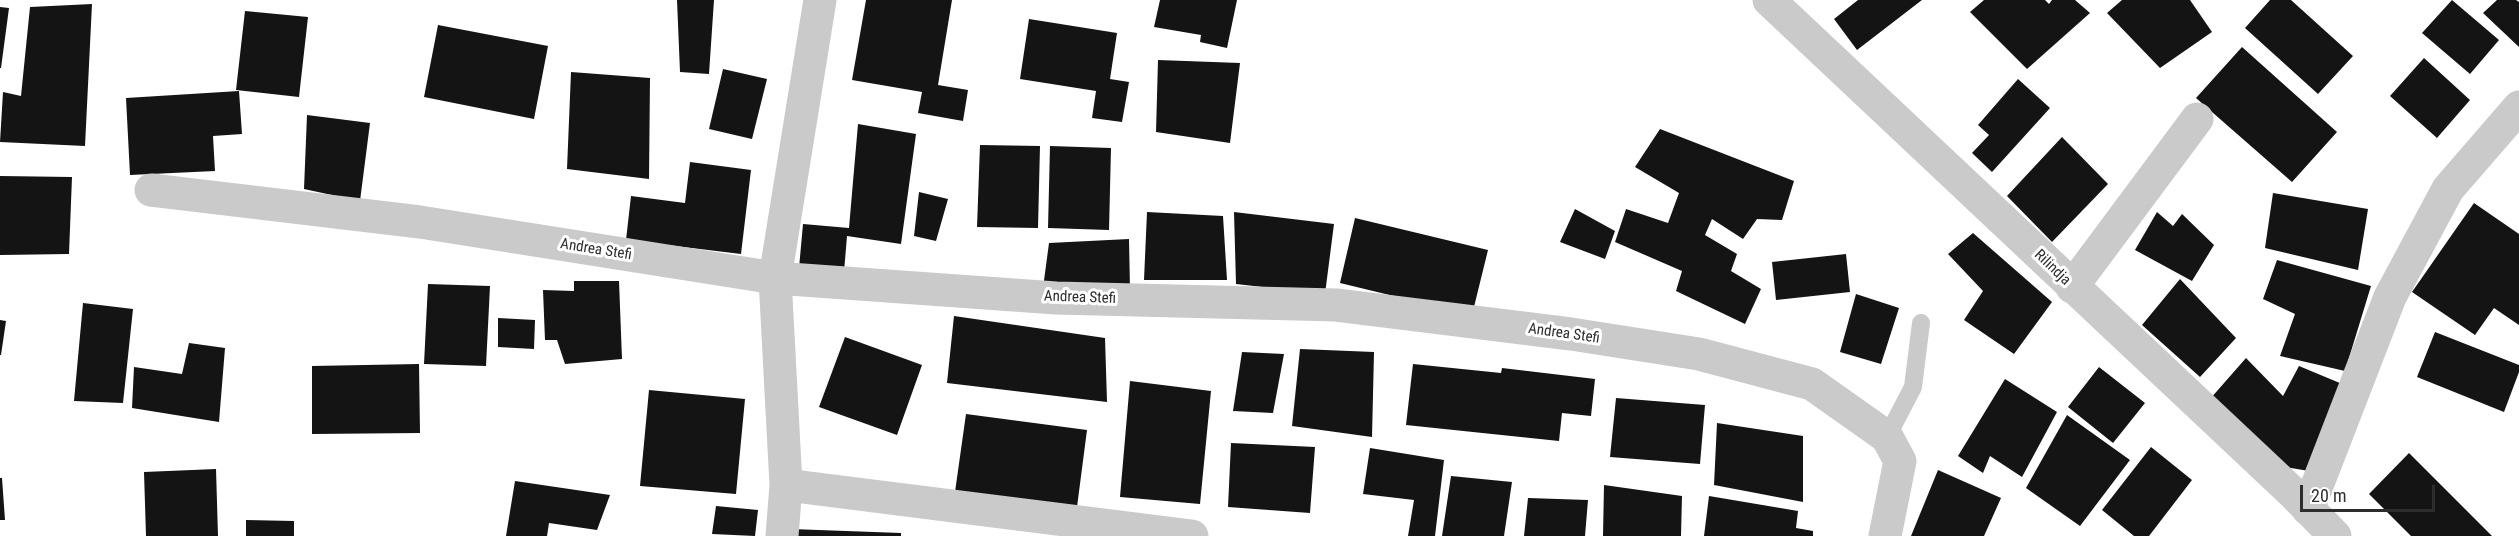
<!DOCTYPE html>
<style>
body{margin:0}
#map{position:relative;width:2519px;height:536px;overflow:hidden;background:#fff;font-family:"Roboto Condensed",sans-serif}
canvas{display:block}
.scale{position:absolute;left:2300px;top:485px;width:135px;height:27px;box-sizing:border-box;border:3px solid #2d2d2d;border-top:0;padding-left:8px;font-size:18px;line-height:21px;white-space:nowrap;color:#2d2d2d;-webkit-text-stroke:4px #fff;paint-order:stroke}
</style>
<div id="map">
<canvas width="2519" height="536"></canvas>
<div class="scale">20 m</div>
</div>
<script>
const context = document.querySelector('canvas').getContext('2d');
context.lineJoin = 'round';
function paint(path, color) { context.fillStyle = color; context.fill(path, 'evenodd'); }
const poly = rows => new Path2D(rows.map(r => 'M' + r).join(''));
function stroke(path, color, width, dash) { context.strokeStyle = color; context.lineWidth = width; context.lineCap = dash ? 'butt' : 'round'; context.setLineDash(dash || []); context.stroke(path); }
function drawText(font, color, halo, rows, align = 'center') {
  context.font = font + ' "Roboto Condensed",sans-serif'; context.lineWidth = 6; context.setLineDash([]); context.textBaseline = 'middle'; context.strokeStyle = halo; context.fillStyle = color; for (const [text, x, y, turn = 0] of rows) {
    context.save(); context.translate(x, y); context.rotate((+turn || 0) * Math.PI / 180); context.textAlign = isNaN(turn) ? turn : align; if (halo) context.strokeText(text, 0, 0); context.fillText(text, 0, 0); context.restore();
  }
}
paint(poly([
 [677,0,714,0,709,74,680,72],
 [866,0,952,0,938,85,968,90,963,121,918,113,922,92,852,80],
 [1160,0,1237,0,1227,48,1200,42,1201,35,1154,27],
 [1858,0,1922,0,1857,50,1834,19],
 [1984,0,2045,0,2049,4,2052,0,2075,0,2090,13,2027,69,1970,12],
 [2122,0,2190,0,2212,32,2160,68,2107,13],
 [2270,0,2291,0,2353,56,2318,94,2245,28],
 [2452,0,2499,40,2470,74,2422,33],
 [2497,0,2516,0,2519,2,2519,47,2483,13],
 [92,4,85,146,0,142,3,92,21,96,30,7],
 [0,7,9,8,1,68,0,68],
 [245,11,308,17,299,97,236,90],
 [1029,19,1117,33,1110,79,1129,82,1122,122,1092,118,1096,91,1020,79],
 [438,25,548,46,534,119,424,97],
 [2242,47,2337,132,2292,182,2196,98],
 [2424,58,2470,100,2437,138,2390,96],
 [1158,60,1240,63,1230,143,1156,132],
 [723,69,767,79,752,139,709,129],
 [571,72,650,78,649,179,567,169],
 [2018,79,2050,108,1992,172,1972,153,1989,135,1978,125],
 [239,91,242,134,213,136,215,171,130,175,126,98],
 [307,115,370,123,360,201,304,189],
 [858,124,916,134,901,244,847,236,844,272,799,268,803,224,849,228],
 [1660,129,1794,181,1782,220,1757,219,1743,239,1712,219,1705,235,1737,254,1731,271,1761,289,1745,324,1676,291,1682,271,1615,242,1626,209,1668,223,1679,193,1635,167],
 [2062,137,2108,184,2052,242,2007,196],
 [980,145,1040,146,1038,228,977,227],
 [1050,146,1111,148,1109,230,1048,228],
 [690,162,751,170,741,254,626,240,631,196,685,203],
 [0,176,72,177,69,254,0,255],
 [919,192,948,199,936,241,914,236],
 [2273,193,2368,209,2358,270,2265,248],
 [2474,203,2519,234,2519,325,2494,308,2475,335,2412,292],
 [1575,209,1615,231,1605,259,1560,242],
 [1147,212,1223,216,1227,280,1144,280],
 [1234,212,1334,224,1325,294,1236,284],
 [2157,212,2173,226,2182,214,2214,245,2192,281,2135,250],
 [1355,218,1488,250,1472,315,1340,283],
 [1973,233,2052,302,2014,354,1964,320,1983,291,1948,254],
 [1129,239,1130,290,1043,288,1049,243],
 [1846,254,1850,292,1776,300,1772,262],
 [2277,260,2371,286,2345,371,2280,356,2295,314,2263,299],
 [2180,279,2236,338,2200,377,2142,325],
 [574,281,619,281,622,359,565,364,557,340,545,340,543,290,574,291],
 [428,284,490,286,486,366,424,364],
 [1856,294,1899,308,1881,364,1840,352],
 [83,303,133,309,123,403,74,401],
 [954,316,1105,338,1107,402,947,383],
 [498,318,535,320,534,349,498,347],
 [0,320,6,321,1,355,0,355],
 [2435,332,2519,365,2519,372,2504,412,2417,377],
 [845,337,922,365,897,435,819,407],
 [189,343,225,348,219,422,132,408,134,367,182,374],
 [1300,349,1374,352,1372,437,1292,426],
 [1242,352,1284,354,1273,413,1233,411],
 [2246,358,2283,396,2299,366,2347,386,2315,472,2279,466,2210,399],
 [419,364,420,433,312,434,312,366],
 [1413,364,1501,373,1502,368,1595,379,1591,416,1562,413,1559,441,1406,425],
 [2099,367,2145,403,2113,443,2068,407],
 [2005,379,2057,412,2022,477,1990,456,1983,473,1958,456],
 [1130,381,1211,391,1200,504,1120,497],
 [649,390,745,399,736,494,640,486],
 [1616,398,1705,405,1700,464,1610,457],
 [966,414,1087,430,1077,507,955,492],
 [2067,415,2130,460,2080,526,2026,488],
 [1717,423,1803,436,1803,502,1714,485],
 [1231,443,1315,447,1310,513,1228,507],
 [2151,447,2192,480,2149,536,2134,536,2102,510],
 [1370,448,1444,460,1435,536,1408,536,1414,500,1363,494],
 [2409,453,2492,536,2411,536,2369,494],
 [216,469,218,536,146,536,144,472],
 [1938,470,2001,498,1984,536,1911,536],
 [1451,476,1512,482,1504,536,1442,536],
 [0,478,2,478,5,520,0,520],
 [515,481,610,495,597,530,549,523,547,536,506,536],
 [1604,485,1682,496,1681,536,1603,536],
 [1709,496,1798,511,1796,528,1813,531,1813,536,1704,536],
 [1528,498,1588,500,1585,536,1524,536],
 [716,506,758,510,755,536,712,534],
 [246,520,294,521,294,536,246,536],
 [791,529,901,533,901,536,791,536]
]), '#141414');
stroke(poly([
 [1887,437,1913,387,1921,323]
]), '#cacaca', 18);
stroke(poly([
 [1769,0,2293,493,2335,536],
 [151,190,420,222,775,278,1056,298,1336,305,1571,334,1699,354,1812,384,1887,437,1900,461,1885,536],
 [2072,287,2197,119],
 [786,485,1192,536],
 [2308,509,2390,297,2448,189,2519,107],
 [782,536,786,485,775,278,820,0]
]), '#cacaca', 33);
drawText('15px', '#2d2d2d', '#fff', [
 ["Andrea Stefi",596,250,9],
 ["Rilindja",2052,268,44],
 ["Andrea Stefi",1080,298,2],
 ["Andrea Stefi",1564,334,8]
]);
</script>
